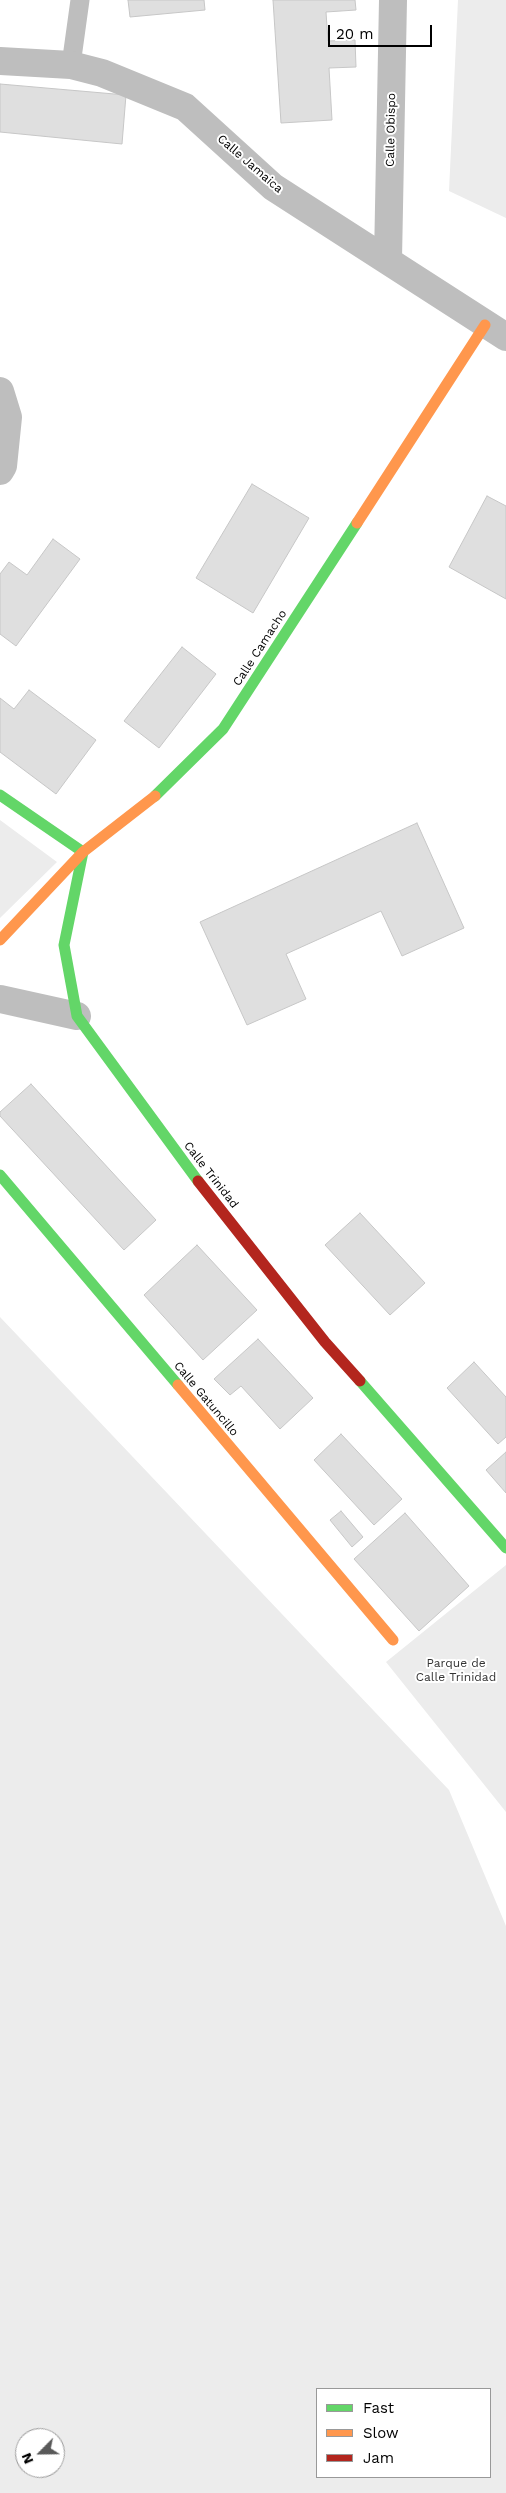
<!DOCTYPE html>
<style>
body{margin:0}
#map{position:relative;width:506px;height:2493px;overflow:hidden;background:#fff;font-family:"Work Sans",sans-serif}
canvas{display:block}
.legend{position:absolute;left:316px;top:2388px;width:175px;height:90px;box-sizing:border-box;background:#fff;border:1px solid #999;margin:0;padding:6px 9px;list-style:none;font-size:15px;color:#000}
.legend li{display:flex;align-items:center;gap:10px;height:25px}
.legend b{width:25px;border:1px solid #999}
.north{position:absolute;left:15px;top:2428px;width:50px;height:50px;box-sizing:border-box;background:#fff;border:1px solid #999;border-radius:50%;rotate:247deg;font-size:14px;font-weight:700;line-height:20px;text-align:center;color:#000}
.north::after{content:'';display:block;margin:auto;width:18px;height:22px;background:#595959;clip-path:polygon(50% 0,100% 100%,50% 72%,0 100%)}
.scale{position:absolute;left:328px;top:25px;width:104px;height:22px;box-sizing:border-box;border:2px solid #000;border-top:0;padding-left:6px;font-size:15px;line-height:18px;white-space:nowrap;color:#000;-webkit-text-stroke:4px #fff;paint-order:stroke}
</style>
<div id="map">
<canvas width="506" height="2493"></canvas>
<ul class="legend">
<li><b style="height:6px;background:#63d668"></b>Fast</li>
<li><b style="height:6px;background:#ff974d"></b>Slow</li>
<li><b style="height:6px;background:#b3261e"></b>Jam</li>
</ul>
<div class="north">N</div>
<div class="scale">20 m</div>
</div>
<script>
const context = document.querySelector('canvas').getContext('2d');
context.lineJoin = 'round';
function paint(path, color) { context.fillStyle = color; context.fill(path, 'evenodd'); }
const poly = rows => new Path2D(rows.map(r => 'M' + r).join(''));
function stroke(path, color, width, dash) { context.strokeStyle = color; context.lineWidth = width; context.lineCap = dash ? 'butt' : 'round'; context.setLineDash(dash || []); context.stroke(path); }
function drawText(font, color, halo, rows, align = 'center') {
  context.font = font + ' "Work Sans",sans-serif'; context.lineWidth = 4; context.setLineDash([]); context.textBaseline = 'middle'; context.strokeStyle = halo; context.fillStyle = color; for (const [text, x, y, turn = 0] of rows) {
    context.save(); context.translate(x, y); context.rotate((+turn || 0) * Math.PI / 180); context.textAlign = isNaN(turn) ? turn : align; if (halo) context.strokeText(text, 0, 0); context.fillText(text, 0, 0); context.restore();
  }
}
paint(poly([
 [458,0,506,0,506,218,449,191],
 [0,820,57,862,0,918],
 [0,1317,449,1790,506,1926,506,2493,0,2493],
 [317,2389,490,2389,490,2477,317,2477],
 [25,2438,55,2438,55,2468,25,2468],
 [506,1565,506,1812,386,1662]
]), '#ececec');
const building = poly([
 [128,0,204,0,205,10,130,17,128,0],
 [273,0,355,0,356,10,326,12,328,41,355,40,356,67,329,68,332,120,281,123,273,0],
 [0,84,126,95,122,144,0,132,0,84],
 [252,484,309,518,253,613,196,578,252,484],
 [487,496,506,506,506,599,449,567,487,496],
 [53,539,80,559,16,646,0,634,0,574,9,562,27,575,53,539],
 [182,647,216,674,159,748,124,721,182,647],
 [29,690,96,740,56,794,0,752,0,698,14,709,29,690],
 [417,823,464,928,402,956,381,911,286,954,306,999,247,1025,200,922,417,823],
 [31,1084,156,1220,124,1250,0,1116,0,1112,31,1084],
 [360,1213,425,1283,390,1315,325,1245,360,1213],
 [197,1245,257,1310,203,1360,144,1295,197,1245],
 [258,1339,313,1398,280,1429,241,1386,230,1395,214,1379,258,1339],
 [474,1362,506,1397,506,1437,498,1444,447,1388,474,1362],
 [341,1434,402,1499,374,1525,314,1460,341,1434],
 [506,1452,506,1493,486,1470,506,1452],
 [341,1511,363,1537,352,1547,330,1520,341,1511],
 [405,1513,469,1586,419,1631,354,1559,405,1513]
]);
paint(building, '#dfdfdf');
stroke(building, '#c7c7c7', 1);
stroke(poly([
 [71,65,80,0]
]), '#bebebe', 19);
stroke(poly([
 [0,61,71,65,102,73,185,107,273,187,506,337],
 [388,259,393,0],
 [0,391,8,417,3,466,0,471],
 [0,999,77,1016]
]), '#bebebe', 28);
stroke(poly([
 [0,795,83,852,64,945,77,1016,198,1181],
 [155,796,223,729,357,523],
 [0,1175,178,1385],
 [360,1381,506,1548]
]), '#63d668', 11);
stroke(poly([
 [357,523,485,325],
 [0,940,83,852,155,796],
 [178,1385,393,1640]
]), '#ff974d', 11);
stroke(poly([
 [198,1181,325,1342,360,1381]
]), '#b3261e', 11);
drawText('12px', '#000', '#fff', [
 ["Calle Obispo",391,130,-89],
 ["Calle Jamaica",250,164,41],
 ["Calle Camacho",260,648,-57],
 ["Calle Trinidad",211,1175,52],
 ["Calle Gatuncillo",206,1399,50]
]);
drawText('12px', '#333', '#fff', [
 ["Parque de",456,1663],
 ["Calle Trinidad",456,1677]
]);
</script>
